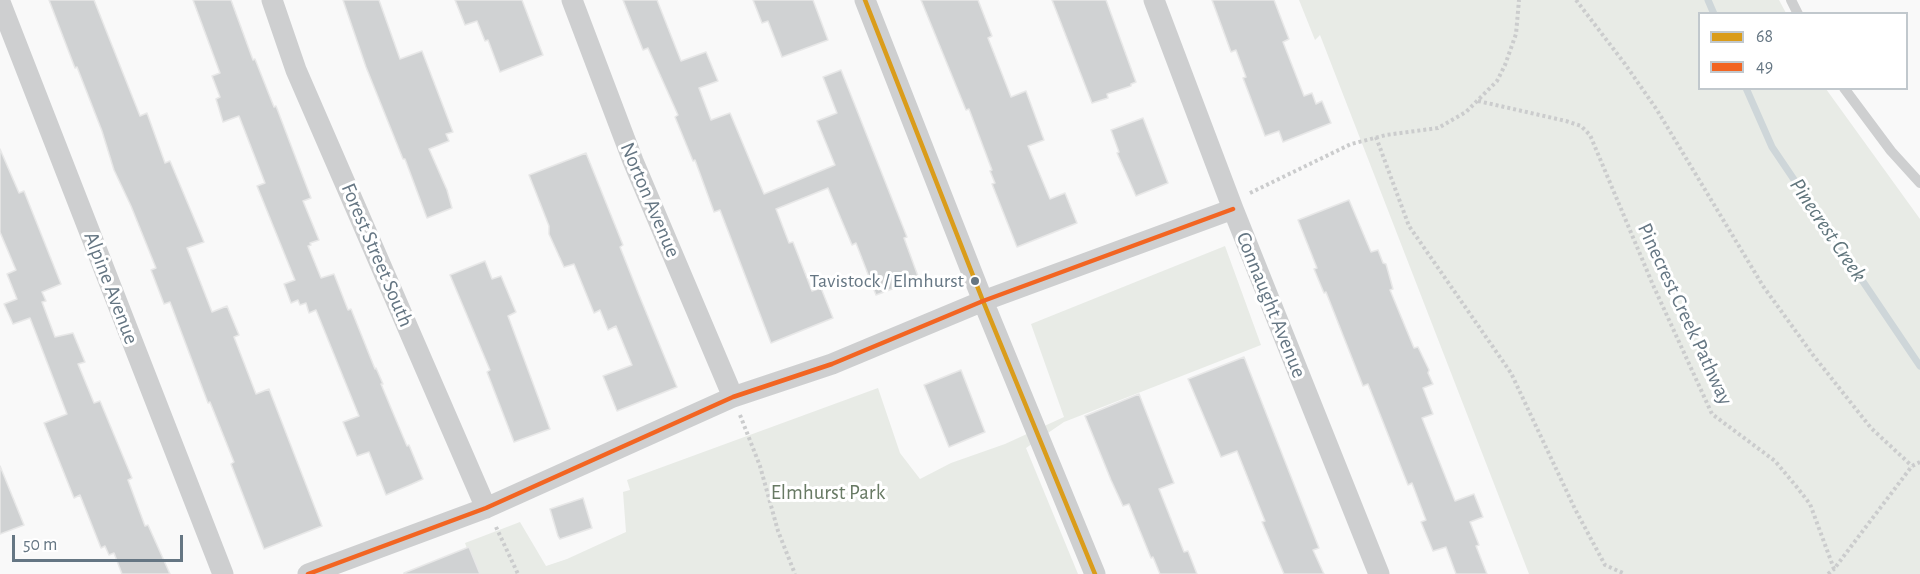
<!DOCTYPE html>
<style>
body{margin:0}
#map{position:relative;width:1920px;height:574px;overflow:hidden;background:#f9f9f9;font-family:"Alegreya Sans",sans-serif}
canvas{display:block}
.legend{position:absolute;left:1698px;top:12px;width:210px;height:78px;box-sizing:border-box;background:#fff;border:2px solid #c1c8cd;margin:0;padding:8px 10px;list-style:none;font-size:18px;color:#657683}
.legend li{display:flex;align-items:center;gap:12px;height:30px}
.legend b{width:30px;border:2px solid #c1c8cd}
.scale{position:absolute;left:12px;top:535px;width:171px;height:27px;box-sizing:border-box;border:3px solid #657683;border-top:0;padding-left:8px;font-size:18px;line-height:21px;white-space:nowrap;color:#657683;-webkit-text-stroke:4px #fff;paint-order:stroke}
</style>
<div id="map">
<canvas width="1920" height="574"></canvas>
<ul class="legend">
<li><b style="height:8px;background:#da9c1a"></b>68</li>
<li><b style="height:8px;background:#f26522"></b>49</li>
</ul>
<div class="scale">50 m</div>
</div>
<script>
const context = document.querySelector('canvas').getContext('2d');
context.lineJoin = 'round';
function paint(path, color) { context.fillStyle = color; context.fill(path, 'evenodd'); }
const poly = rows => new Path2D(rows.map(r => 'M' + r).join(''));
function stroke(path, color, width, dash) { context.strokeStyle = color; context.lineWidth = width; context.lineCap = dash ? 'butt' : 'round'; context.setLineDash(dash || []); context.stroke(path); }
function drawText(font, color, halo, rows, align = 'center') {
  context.font = font + ' "Alegreya Sans",sans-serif'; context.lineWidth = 6; context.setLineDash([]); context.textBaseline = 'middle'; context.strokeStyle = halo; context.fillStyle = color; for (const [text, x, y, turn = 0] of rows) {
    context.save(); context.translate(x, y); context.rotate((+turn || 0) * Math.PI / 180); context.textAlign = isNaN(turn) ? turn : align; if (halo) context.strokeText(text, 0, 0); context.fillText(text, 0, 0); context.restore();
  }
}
paint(poly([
 [1299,0,1779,0,1786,13,1700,14,1700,88,1826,89,1920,219,1920,574,1529,574,1320,35,1315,40],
 [1225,246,1261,345,1064,422,1026,448,1078,574,476,574,465,543,520,522,546,566,567,559,626,532,623,492,630,490,627,480,878,388,900,453,920,479,951,463,1005,444,1064,417,1031,324]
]), '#e8ebe6');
stroke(poly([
 [1708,0,1714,14],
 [1746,88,1772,147,1920,366]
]), '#ced6d9', 7);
const building = poly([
 [49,0,94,0,140,116,147,113,165,163,170,161,204,242,187,248,212,312,227,306,239,335,234,337,256,394,269,389,322,526,264,549,231,464,234,462,210,402,208,403,170,302,164,304,151,270,156,268,131,206,114,170,102,131,77,67,75,68,49,0],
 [193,0,231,0,253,60,255,59,274,107,276,106,311,198,303,201,319,240,310,243,311,245,308,246,321,278,334,274,348,310,351,309,375,369,376,368,383,384,381,384,391,408,407,446,409,445,423,479,412,484,386,495,369,452,357,456,343,422,359,416,316,310,309,313,306,303,300,305,298,300,291,303,284,284,295,280,257,186,265,183,239,116,223,122,216,99,220,97,212,76,220,73,193,0],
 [343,0,379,0,400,59,422,51,453,132,446,134,449,141,429,149,447,190,452,208,427,218,405,159,403,159,366,67,343,0],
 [455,0,522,0,543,55,500,72,488,40,485,41,477,21,465,25,455,0],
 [623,0,657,0,681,61,706,52,718,81,699,88,711,120,730,113,764,194,835,165,817,121,837,113,823,77,841,70,907,237,904,238,919,279,876,295,856,243,852,245,828,188,776,209,789,243,793,242,812,291,821,288,833,318,771,343,720,210,714,212,695,160,693,161,675,117,678,115,648,48,643,50,623,0],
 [753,0,813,0,828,40,782,57,768,21,762,23,753,0],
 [921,0,978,0,992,36,988,38,1011,97,1026,91,1044,140,1028,146,1050,199,1065,193,1077,223,1017,247,992,184,995,183,990,171,992,170,969,109,966,110,921,0],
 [1052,0,1106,0,1136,82,1131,84,1131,86,1107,94,1108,98,1092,103,1052,0],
 [1212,0,1274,0,1289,39,1283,42,1304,96,1312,93,1316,104,1322,101,1331,123,1283,142,1279,131,1265,136,1243,78,1246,77,1236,50,1231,52,1212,0],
 [1143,118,1168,183,1136,196,1117,153,1119,152,1111,130,1143,118],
 [0,149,19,193,24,191,61,284,42,292,46,301,42,302,55,337,73,333,85,362,78,364,94,403,100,401,132,478,128,480,145,526,148,525,170,574,122,574,114,553,109,555,105,546,101,548,80,495,74,498,44,423,67,414,30,318,13,324,4,304,17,299,7,274,16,270,0,232,0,149],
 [586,153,623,245,620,247,639,295,677,387,617,411,603,376,632,365,616,326,608,330,600,310,594,313,574,264,564,267,549,234,549,226,529,175,586,153],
 [1349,200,1371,252,1378,250,1383,263,1386,264,1393,289,1390,290,1414,348,1418,347,1429,370,1428,373,1433,384,1423,388,1433,414,1422,418,1455,501,1474,494,1483,517,1470,522,1479,545,1476,546,1487,574,1456,574,1446,547,1433,551,1421,522,1426,520,1412,483,1408,485,1368,384,1363,386,1326,292,1324,293,1314,269,1317,268,1298,220,1349,200],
 [485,261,492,279,501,276,516,312,508,316,550,429,514,442,487,372,490,370,450,275,485,261],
 [1244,357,1319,548,1313,550,1324,574,1284,574,1262,522,1265,521,1237,451,1221,457,1188,379,1244,357],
 [961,370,985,432,949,447,924,385,961,370],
 [1139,394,1174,483,1159,489,1184,552,1188,551,1197,574,1160,574,1153,557,1151,558,1129,504,1123,506,1111,480,1085,416,1139,394],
 [0,466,24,525,0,534,0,466],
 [583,498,592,528,560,539,558,536,550,509,583,498],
 [469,547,480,574,404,574,404,573,469,547]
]);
paint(building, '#d0d2d3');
stroke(building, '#e8e8e8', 1.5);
stroke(poly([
 [1576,0,1625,64,1657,110,1763,286,1813,355,1871,428,1912,466],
 [1478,101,1566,121,1581,126,1590,135,1653,285,1712,414,1775,461,1796,486,1810,504,1834,569,1912,466,1920,462],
 [1376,137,1409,226,1511,373,1575,509,1605,565,1625,574],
 [1250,193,1351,144,1386,135,1438,128,1466,112,1497,81,1505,65,1516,34,1519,0],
 [740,415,760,466,778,531,795,574],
 [496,527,518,574],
 [1828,574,1834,569]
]), '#cbcccd', 4, [3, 3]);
stroke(poly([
 [1791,0,1798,14],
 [1844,88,1891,151,1920,183]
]), '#cecfd0', 10);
stroke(poly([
 [272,0,296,70,486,508],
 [572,0,633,161,733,397],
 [865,0,983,301,1095,574],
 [1154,0,1233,209,1379,574],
 [0,2,223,574],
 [308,574,486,508,733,397,832,364,983,301,1233,209]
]), '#cecfd0', 21);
stroke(poly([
 [865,0,983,301,1095,574]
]), '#da9c1a', 4.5);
stroke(poly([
 [308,574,486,508,733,397,832,364,983,301,1233,209]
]), '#f26522', 4.5);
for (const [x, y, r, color] of [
 [975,281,5,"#657683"]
]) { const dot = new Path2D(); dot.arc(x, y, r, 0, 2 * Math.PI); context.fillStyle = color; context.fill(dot); stroke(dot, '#fff', 2); }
drawText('20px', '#657683', '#fff', [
 ["Tavistock / Elmhurst",964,281]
], 'right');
drawText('21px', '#657683', '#fff', [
 ["Norton Avenue",650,200,67],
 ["Forest Street South",377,255,67],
 ["Alpine Avenue",111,288,69],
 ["Connaught Avenue",1271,305,68],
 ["Pinecrest Creek Pathway",1685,314,65]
]);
drawText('21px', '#687a64', '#fff', [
 ["Elmhurst Park",828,493]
]);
drawText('italic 22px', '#60757c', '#fff', [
 ["Pinecrest Creek",1828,230,56]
]);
</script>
